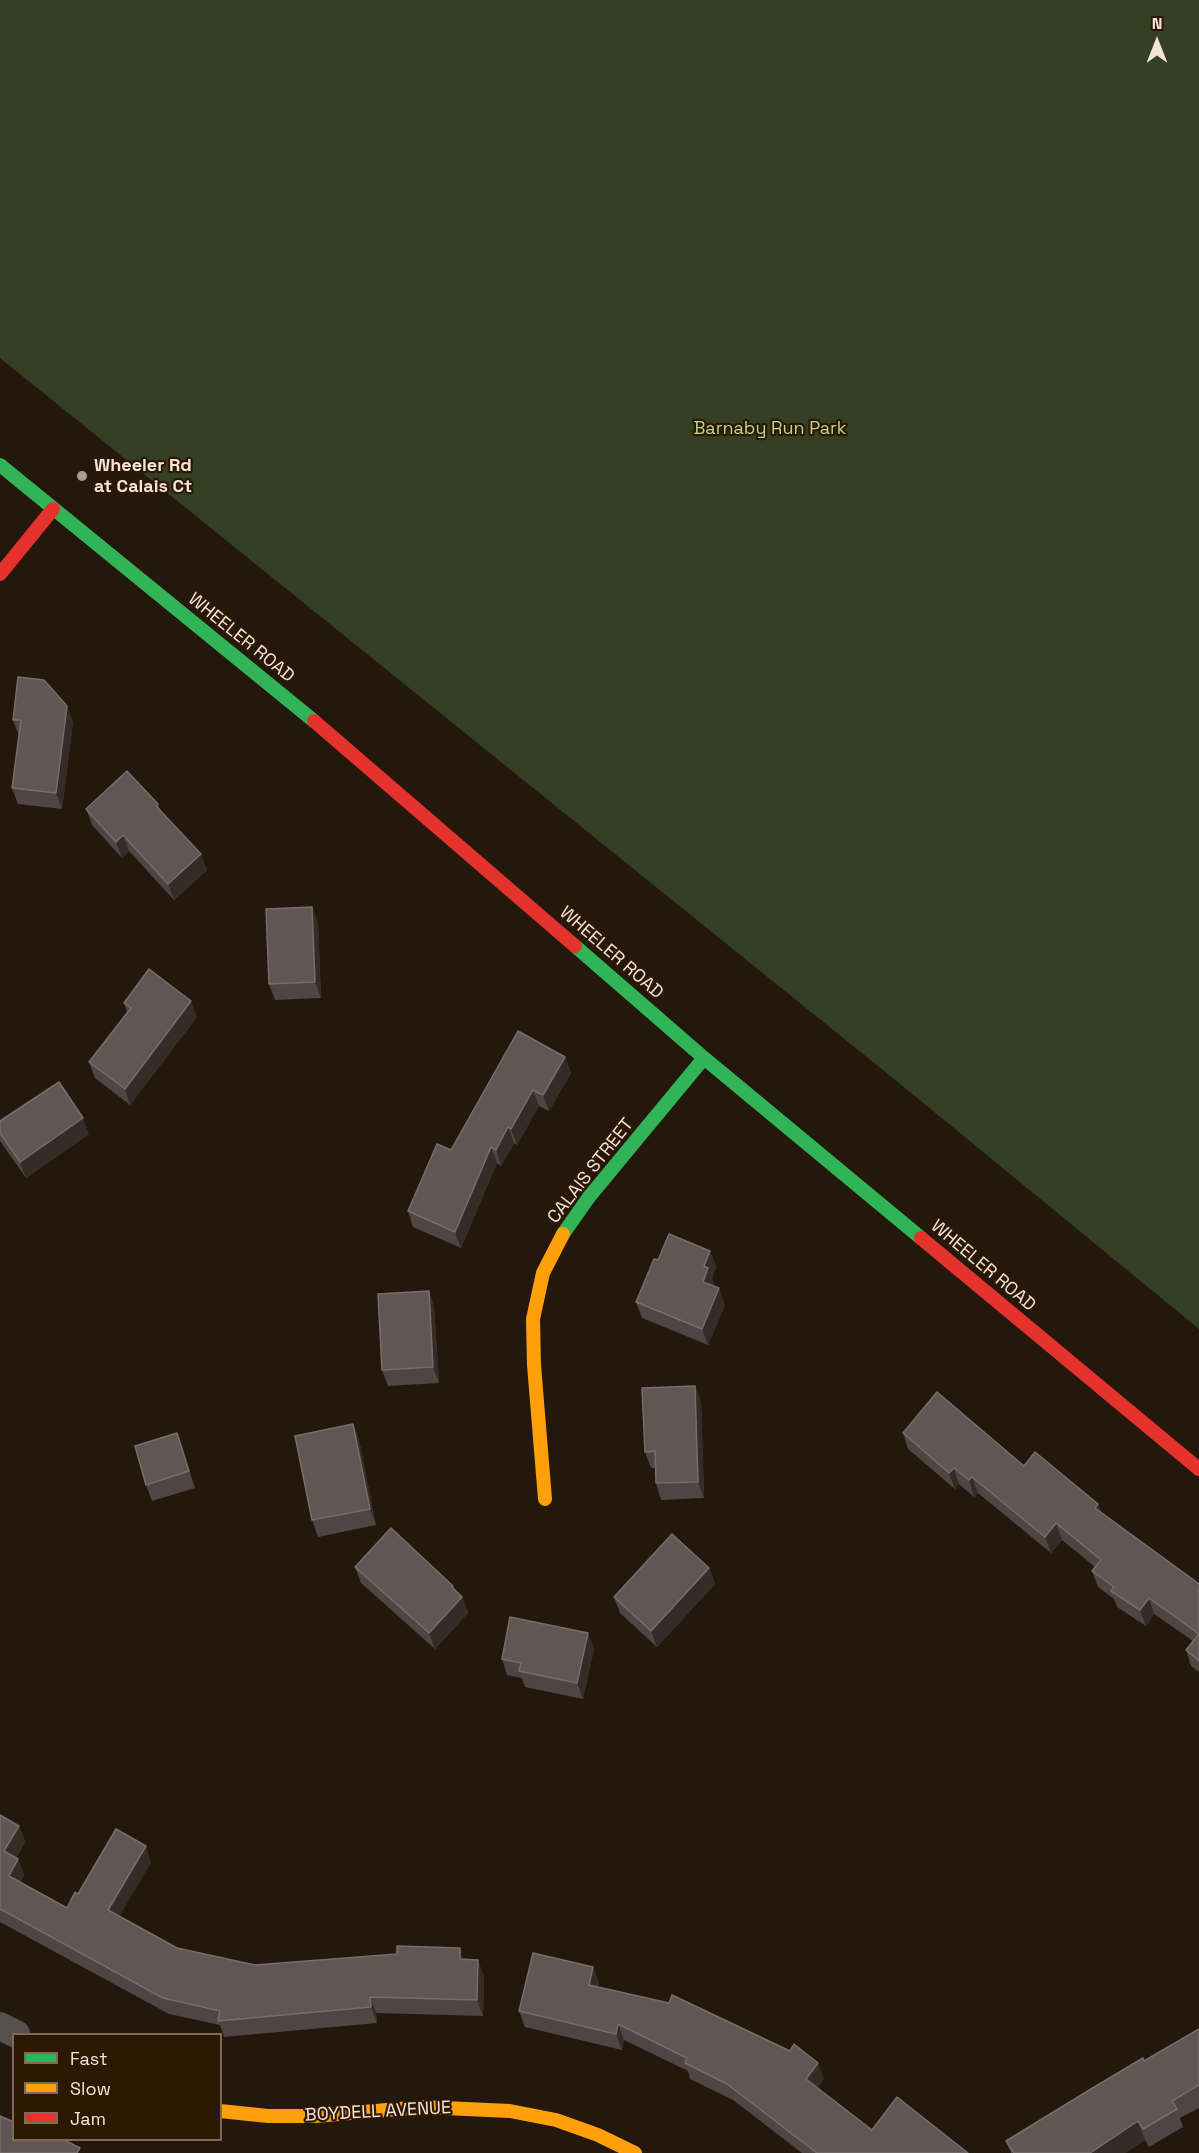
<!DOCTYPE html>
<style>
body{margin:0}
#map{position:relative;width:1199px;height:2153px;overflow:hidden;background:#24180d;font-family:"Space Grotesk",sans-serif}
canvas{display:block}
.legend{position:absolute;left:12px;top:2033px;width:210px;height:108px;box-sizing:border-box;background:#2d1804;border:2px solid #7d6a59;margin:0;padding:8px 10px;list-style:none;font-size:18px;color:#f5e5d9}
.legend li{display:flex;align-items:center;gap:12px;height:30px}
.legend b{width:30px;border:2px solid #7d6a59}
.north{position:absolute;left:1127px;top:12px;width:60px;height:60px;-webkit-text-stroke:4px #2d1804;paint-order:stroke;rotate:0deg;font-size:16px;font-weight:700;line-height:24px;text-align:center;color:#f5e5d9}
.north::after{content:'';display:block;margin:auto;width:21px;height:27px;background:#f5e5d9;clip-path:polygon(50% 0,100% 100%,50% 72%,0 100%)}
</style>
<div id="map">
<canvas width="1199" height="2153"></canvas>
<ul class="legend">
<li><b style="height:8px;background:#30b455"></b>Fast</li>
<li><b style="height:8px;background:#ff9f0a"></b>Slow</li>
<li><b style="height:8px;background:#e5322d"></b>Jam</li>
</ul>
<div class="north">N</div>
</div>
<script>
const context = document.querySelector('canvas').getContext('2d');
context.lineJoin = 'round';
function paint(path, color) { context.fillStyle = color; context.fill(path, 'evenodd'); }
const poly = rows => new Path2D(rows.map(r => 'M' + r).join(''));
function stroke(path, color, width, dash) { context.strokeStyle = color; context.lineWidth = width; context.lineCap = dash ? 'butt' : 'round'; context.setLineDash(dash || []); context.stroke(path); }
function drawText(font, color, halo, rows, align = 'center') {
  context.font = font + ' "Space Grotesk",sans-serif'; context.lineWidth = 4.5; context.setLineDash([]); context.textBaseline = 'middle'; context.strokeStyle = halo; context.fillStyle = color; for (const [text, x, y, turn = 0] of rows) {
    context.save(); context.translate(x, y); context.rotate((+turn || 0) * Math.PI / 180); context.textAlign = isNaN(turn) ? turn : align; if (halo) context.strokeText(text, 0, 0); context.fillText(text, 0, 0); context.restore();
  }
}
paint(poly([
 [0,0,1199,0,1199,1329,899,1083,0,358]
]), '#353f23');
stroke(poly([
 [0,2026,16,2034]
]), '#55504a', 28);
stroke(poly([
 [0,465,314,721],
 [575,946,704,1058,921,1238],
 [563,1234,589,1197,704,1058]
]), '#30b455', 14);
stroke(poly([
 [545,1499,534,1365,533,1319,543,1273,563,1234],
 [220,2111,268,2116,315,2116,423,2107,510,2111,556,2120,598,2135,635,2153]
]), '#ff9f0a', 14);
stroke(poly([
 [0,574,53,509],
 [314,721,575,946],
 [921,1238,1199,1469]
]), '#e5322d', 14);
paint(poly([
 [13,720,73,722,62,809,18,804,12,788,19,736],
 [158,804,160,810,207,870,174,900,129,851,122,858,92,825,86,809],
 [312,907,318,923,321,998,275,1000,269,984],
 [124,1003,197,1017,130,1105,95,1078,89,1062,127,1012],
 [565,1057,571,1073,549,1111,539,1106,517,1145,514,1143,501,1166,497,1163,461,1248,413,1227,408,1211,451,1150],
 [0,1121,89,1134,26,1178,0,1141],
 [710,1251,716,1267,712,1278,714,1284,713,1286,725,1305,708,1345,642,1318,636,1302,658,1260],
 [429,1291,434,1308,439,1383,388,1386,382,1370],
 [695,1386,701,1402,704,1498,661,1500,656,1483,655,1468,651,1468,645,1452],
 [353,1424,359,1440,376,1525,318,1537,312,1520],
 [177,1433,195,1488,152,1501,146,1485],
 [903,1433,1024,1466,1098,1504,1101,1512,1199,1584,1199,1672,1191,1666,1186,1650,1193,1641,1154,1614,1146,1626,1117,1607,1114,1599,1098,1587,1092,1571,1095,1567,1062,1540,1051,1553,978,1493,974,1497,959,1484,955,1489,908,1449],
 [355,1567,453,1586,455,1590,462,1597,468,1613,435,1649,361,1583],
 [709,1568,715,1584,657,1647,620,1613,614,1597],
 [588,1633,594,1649,583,1699,525,1687,522,1678,507,1675,502,1659],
 [0,1815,19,1826,25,1842,16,1858,18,1859,24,1875,20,1882,67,1908,78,1894,151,1862,119,1916,177,1948,255,1965,464,1959,484,1976,483,2016,376,2013,377,2023,224,2037,220,2025,169,2014,0,1922],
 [593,1967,599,1983,598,1987,824,2079,817,2088,872,2130,968,2153,802,2153,733,2100,690,2079,688,2071,624,2040,622,2050,525,2027,519,2011],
 [1199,2029,1199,2108,1180,2118,1183,2127,1149,2147,1145,2140,1125,2153,1011,2153,1006,2141]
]), '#4e4544');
paint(poly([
 [67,706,73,722,62,809,56,793],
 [123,835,129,851,122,858,116,842],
 [201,854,207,870,174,900,168,884],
 [312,907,318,923,321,998,315,982],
 [191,1001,197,1017,130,1105,125,1089],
 [565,1057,571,1073,549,1111,543,1095],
 [533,1090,539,1106,517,1145,511,1129],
 [83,1118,89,1134,26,1178,20,1162],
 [508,1127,514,1143,501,1166,496,1150],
 [491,1147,497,1163,461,1248,455,1232],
 [710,1251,716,1267,712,1278,714,1284,709,1298,703,1282,704,1266],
 [719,1288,725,1305,708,1345,702,1329],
 [429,1291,434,1308,439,1383,433,1367],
 [695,1386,701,1402,704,1498,698,1482],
 [353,1424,359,1440,376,1525,370,1509],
 [177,1433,183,1449,195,1488,189,1471],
 [954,1468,959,1484,955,1489,949,1473],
 [972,1477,978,1493,974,1497,969,1480],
 [1098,1504,1104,1520,1095,1508],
 [1056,1523,1062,1540,1051,1553,1045,1537],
 [709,1568,715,1584,657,1647,651,1631],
 [453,1586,458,1601,462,1597,468,1613,435,1649,429,1633],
 [1149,1598,1154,1614,1146,1626,1140,1610],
 [588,1633,594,1649,583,1699,577,1683],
 [19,1826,25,1842,10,1867,4,1851],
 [146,1846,151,1862,114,1926,108,1910],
 [18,1859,24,1875,15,1892,9,1876],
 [460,1948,465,1964,460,1959],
 [478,1960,484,1976,483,2016,477,2000],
 [593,1967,599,1983,595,2001,589,1985],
 [370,1997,376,2013,377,2023,371,2007],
 [618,2024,624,2040,622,2050,616,2034],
 [818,2063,824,2079,812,2095,806,2079],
 [1138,2121,1145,2140,1125,2153,1090,2153]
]), '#352c27');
const building = poly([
 [18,677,44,680,67,706,56,793,12,788,21,720,13,720,18,677],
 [127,771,158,804,156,806,201,854,168,884,123,835,116,842,86,809,127,771],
 [312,907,315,982,269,984,266,909,312,907],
 [149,969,191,1001,125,1089,89,1062,131,1008,124,1003,149,969],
 [518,1031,565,1057,543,1095,533,1090,511,1129,508,1127,496,1150,491,1147,455,1232,408,1211,437,1144,451,1150,518,1031],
 [59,1082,83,1118,20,1162,0,1133,0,1121,59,1082],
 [669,1234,710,1251,704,1266,708,1268,703,1282,719,1288,702,1329,636,1302,654,1259,658,1260,669,1234],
 [429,1291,433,1367,382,1370,378,1294,429,1291],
 [695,1386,698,1482,656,1483,655,1451,645,1452,642,1388,695,1386],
 [937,1392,1024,1466,1035,1452,1098,1504,1095,1508,1199,1584,1199,1590,1198,1591,1199,1592,1199,1661,1186,1650,1199,1634,1149,1598,1140,1610,1111,1591,1114,1587,1092,1571,1101,1560,1056,1523,1045,1537,972,1477,969,1480,954,1468,949,1473,903,1433,937,1392],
 [353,1424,370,1509,312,1520,295,1436,353,1424],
 [177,1433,189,1471,146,1485,135,1446,177,1433],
 [391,1528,453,1586,452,1587,462,1597,429,1633,355,1567,391,1528],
 [672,1534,709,1568,651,1631,614,1597,672,1534],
 [510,1617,588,1633,577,1683,519,1671,521,1663,502,1659,510,1617],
 [0,1815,19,1826,4,1851,18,1859,9,1876,67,1908,75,1892,78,1894,116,1829,146,1846,108,1910,177,1948,255,1965,397,1954,397,1946,460,1948,460,1959,478,1960,477,2000,370,1997,371,2007,218,2021,220,2011,163,1998,0,1909,0,1815],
 [533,1953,593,1967,589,1985,669,2003,672,1995,790,2051,794,2044,818,2063,806,2079,872,2130,897,2097,968,2153,817,2153,727,2084,685,2063,687,2058,618,2024,616,2034,519,2011,533,1953],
 [1199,2029,1199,2085,1172,2101,1177,2109,1143,2129,1138,2121,1090,2153,1014,2153,1006,2141,1091,2089,1143,2058,1144,2061,1199,2029],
 [0,2116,14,2122,14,2139,62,2139,80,2148,77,2153,0,2153,0,2116]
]);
paint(building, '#605654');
stroke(building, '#776d69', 1.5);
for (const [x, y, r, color] of [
 [82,476,6,"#ac9d92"]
]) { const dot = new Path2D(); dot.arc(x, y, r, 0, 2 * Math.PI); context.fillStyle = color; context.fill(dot); stroke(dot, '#2d1804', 2); }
drawText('18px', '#b8d790', '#2d1804', [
 ["Barnaby Run Park",770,429]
]);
drawText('bold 18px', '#f5e5d9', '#2d1804', [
 ["Wheeler Rd",94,466],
 ["at Calais Ct",94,487]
], 'left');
drawText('18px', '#f5e5d9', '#2d1804', [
 ["WHEELER ROAD",241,638,39],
 ["WHEELER ROAD",611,953,41],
 ["CALAIS STREET",591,1171,-52],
 ["WHEELER ROAD",983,1266,40],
 ["BOYDELL AVENUE",378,2112,-3]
]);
</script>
